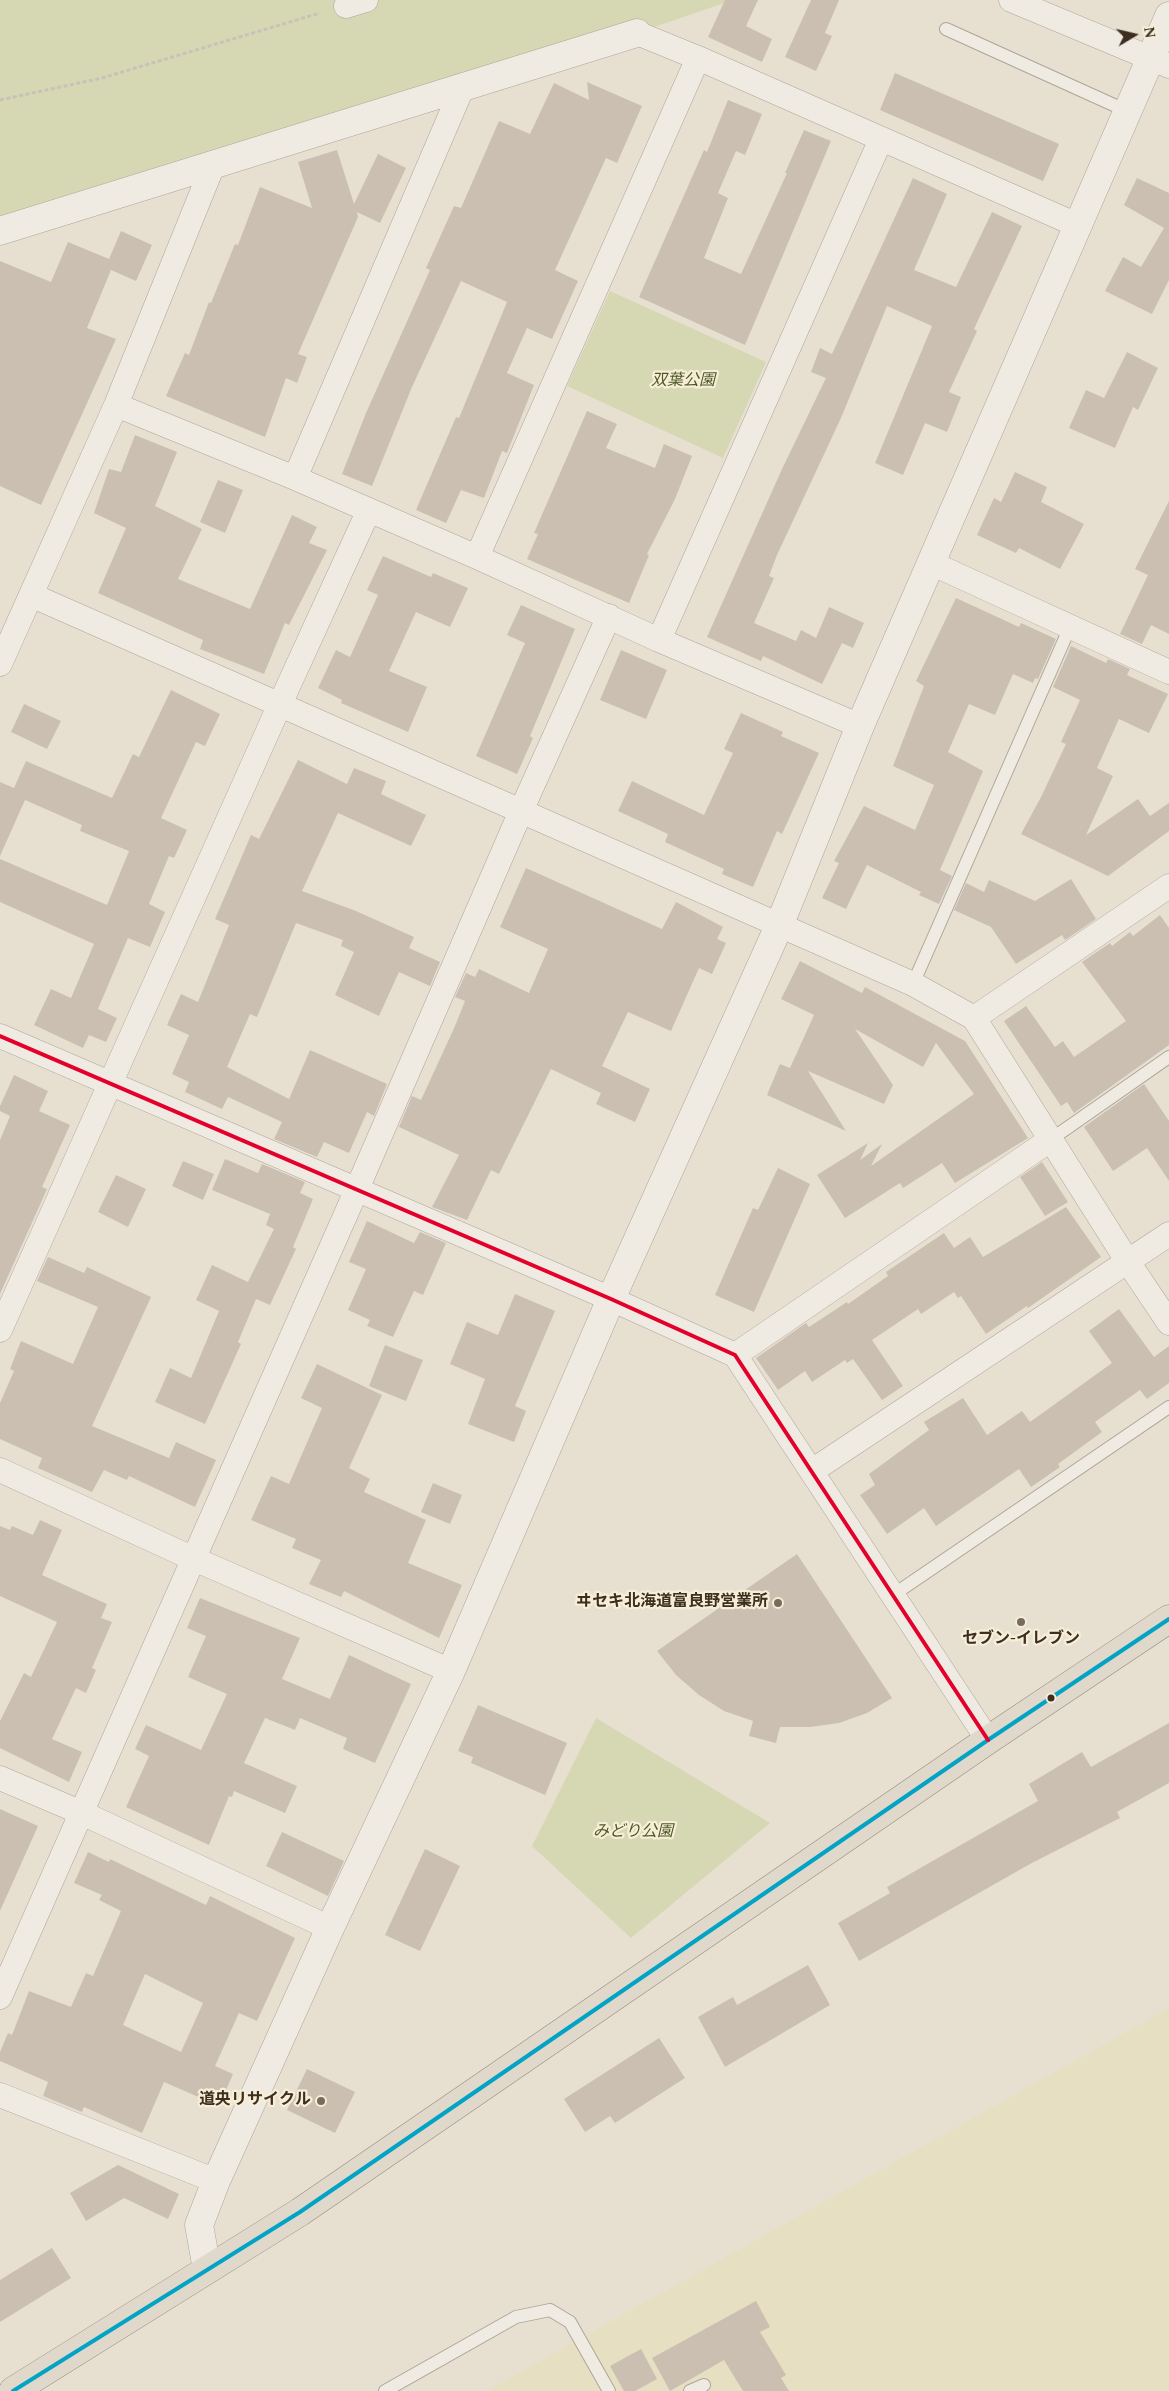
<!DOCTYPE html>
<meta charset="utf-8">
<style>
body{margin:0}
#map{position:relative;width:1169px;height:2391px;overflow:hidden;background:#e7e0d1;font-family:Spectral,serif}
canvas{display:block}
.north{position:absolute;left:1109px;top:10px;width:50px;height:50px;-webkit-text-stroke:4px #f7eed8;paint-order:stroke;rotate:81deg;font-size:14px;font-weight:700;line-height:20px;text-align:center;color:#3d2e20}
.north::after{content:'';display:block;margin:auto;width:18px;height:22px;background:#3d2e20;clip-path:polygon(50% 0,100% 100%,50% 72%,0 100%)}
</style>
<div id="map">
<canvas width="1169" height="2391"></canvas>
<div class="north">N</div>
</div>
<script>
const context = document.querySelector('canvas').getContext('2d');
context.lineJoin = 'round';
function paint(path, color) { context.fillStyle = color; context.fill(path, 'evenodd'); }
const poly = rows => new Path2D(rows.map(r => 'M' + r).join(''));
function stroke(path, color, width, dash) { context.strokeStyle = color; context.lineWidth = width; context.lineCap = dash ? 'butt' : 'round'; context.setLineDash(dash || []); context.stroke(path); }
function drawText(font, color, halo, rows, align = 'center') {
  context.font = font + ' Spectral,"Noto Sans JP",serif'; context.lineWidth = 4.5; context.setLineDash([]); context.textBaseline = 'middle'; context.strokeStyle = halo; context.fillStyle = color; for (const [text, x, y, turn = 0] of rows) {
    context.save(); context.translate(x, y); context.rotate((+turn || 0) * Math.PI / 180); context.textAlign = isNaN(turn) ? turn : align; if (halo) context.strokeText(text, 0, 0); context.fillText(text, 0, 0); context.restore();
  }
}
paint(poly([
 [1169,2008,1169,2391,487,2391]
]), '#e6dfc2');
paint(poly([
 [0,0,733,0,637,33,0,231],
 [610,291,766,362,723,458,567,386],
 [596,1718,770,1823,631,1938,532,1846]
]), '#d6d7b3');
paint(poly([
 [725,0,758,0,746,26,772,39,762,62,708,37],
 [811,0,839,0,825,33,832,36,816,71,785,57],
 [895,73,1059,144,1043,181,880,110],
 [587,82,642,106,617,163,606,158,555,270,578,281,552,339,527,328,507,373,534,385,507,453,502,451,484,498,461,490,446,523,416,510,456,417,459,418,507,302,461,281,412,387,372,486,342,474,366,413,430,270,426,268,454,206,461,208,499,121,530,134,554,83,589,100],
 [728,100,762,114,745,155,736,151,718,193,728,198,704,258,741,274,787,173,785,173,804,130,831,141,745,345,639,297,704,150,707,152],
 [337,150,354,204,378,154,406,168,380,223,357,212,358,217,298,354,307,357,297,383,286,378,265,437,166,396,185,353,189,355,209,302,211,303,235,244,238,245,260,187,312,208,298,162],
 [913,178,947,194,914,270,956,287,992,212,1022,226,974,329,977,331,949,392,961,397,947,432,925,423,903,475,875,463,932,326,887,306,841,418,777,555,769,576,774,578,754,623,796,641,801,630,816,638,829,607,864,623,853,648,842,643,822,684,763,656,761,661,707,637,782,469,826,378,811,372,820,348,832,354],
 [1137,178,1169,193,1169,280,1152,314,1105,291,1123,257,1141,267,1164,228,1124,205],
 [121,231,152,245,136,281,111,270,87,328,116,339,41,505,0,486,0,261,51,282,68,242,109,259],
 [1127,352,1158,368,1138,410,1133,407,1115,448,1069,428,1086,390,1104,398],
 [587,411,617,424,606,448,655,468,664,444,692,456,675,499,647,554,649,555,629,603,527,559,538,534,534,533],
 [135,435,177,452,155,506,202,529,178,579,250,609,292,515,317,527,309,543,327,550,289,625,285,623,264,674,200,649,203,640,98,593,126,528,94,513,109,469,121,472],
 [1015,472,1047,487,1041,502,1084,524,1060,569,1019,548,1016,553,977,535,994,498,1001,502],
 [218,480,243,490,225,533,200,522],
 [1169,501,1169,634,1151,625,1142,644,1120,634,1148,575,1135,569],
 [383,556,431,577,433,573,468,588,450,627,416,612,389,671,427,687,408,732,341,703,342,700,318,688,336,650,350,657,378,595,367,590],
 [956,598,1019,627,1021,623,1056,639,1038,679,1035,678,1033,683,1013,674,995,715,969,704,948,752,983,771,940,870,952,876,939,904,919,895,921,892,867,865,846,909,822,898,839,863,834,861,864,806,915,830,934,785,893,766,924,686,916,681],
 [521,605,575,629,530,736,533,738,517,774,476,756,525,643,507,635],
 [1071,646,1106,663,1108,659,1130,669,1127,675,1168,694,1149,733,1119,719,1097,768,1113,776,1086,835,1138,799,1150,816,1169,803,1169,831,1108,876,1021,834,1041,797,1066,744,1061,742,1080,700,1053,687],
 [621,650,667,670,646,719,600,700],
 [171,690,220,714,205,746,196,742,161,818,187,830,174,858,169,856,149,904,165,912,150,947,128,938,98,1009,117,1018,106,1042,89,1035,83,1048,34,1025,51,989,71,998,94,944,0,902,0,859,107,905,129,851,80,831,82,825,25,800,0,856,0,782,14,788,26,761,112,798,133,754,139,757],
 [24,704,61,721,47,749,11,732],
 [741,713,783,732,781,736,819,753,782,834,777,831,753,887,722,874,724,869,665,842,668,834,618,811,632,781,704,815,733,753,724,749],
 [298,760,347,784,354,768,386,781,381,794,426,815,411,846,338,813,302,891,356,911,414,937,409,948,440,962,430,986,399,972,379,1016,335,995,354,952,341,946,343,940,296,923,257,1017,250,1014,227,1067,289,1099,310,1050,387,1084,374,1116,367,1112,349,1153,324,1142,317,1157,274,1139,282,1122,228,1097,222,1109,185,1092,189,1082,172,1074,189,1035,167,1025,181,994,198,1002,229,925,215,919,251,835,259,839],
 [526,868,662,929,676,902,723,927,717,939,726,943,712,974,699,968,671,1031,628,1012,602,1066,650,1089,635,1122,596,1104,601,1093,551,1069,499,1174,491,1170,467,1220,432,1207,459,1155,399,1127,412,1096,421,1100,455,1026,465,1001,455,997,466,973,475,977,479,969,529,993,548,949,500,927],
 [1071,879,1096,919,1065,940,1062,935,1016,964,991,927,954,910,966,883,984,892,989,880,1035,901],
 [1160,915,1169,928,1169,1045,1074,1113,1067,1102,1061,1106,1004,1021,1026,1006,1055,1047,1063,1041,1074,1057,1126,1021,1082,962,1110,943,1112,946,1130,932,1133,936],
 [800,961,862,993,865,987,965,1041,1028,1138,955,1183,942,1163,903,1188,900,1183,845,1218,817,1175,868,1143,860,1160,882,1144,871,1166,974,1094,936,1043,923,1067,855,1029,893,1085,884,1104,808,1071,846,1131,767,1095,780,1064,790,1068,814,1015,781,999],
 [14,1075,48,1091,39,1111,70,1125,42,1187,47,1189,0,1294,0,1140,10,1116,0,1111,0,1106],
 [1144,1084,1169,1121,1169,1181,1147,1148,1113,1171,1084,1127],
 [225,1159,258,1173,262,1164,305,1182,300,1193,313,1199,293,1247,296,1249,270,1305,256,1299,238,1342,241,1344,205,1424,155,1402,170,1368,191,1378,219,1311,196,1300,212,1265,248,1282,274,1229,266,1225,270,1214,212,1190],
 [183,1161,214,1174,203,1200,172,1186],
 [1042,1162,1068,1202,1045,1216,1020,1177],
 [778,1168,810,1184,754,1312,715,1295,753,1208,758,1210],
 [116,1175,146,1189,128,1227,98,1212],
 [1066,1207,1101,1257,1028,1308,1027,1306,986,1334,961,1296,958,1298,954,1292,921,1314,918,1309,872,1340,903,1386,882,1400,853,1359,847,1363,845,1360,812,1382,805,1371,778,1390,756,1358,806,1323,809,1327,847,1302,848,1304,888,1276,886,1272,944,1233,954,1248,970,1237,983,1257],
 [367,1221,414,1243,420,1232,446,1243,423,1295,414,1291,393,1337,367,1326,370,1320,348,1310,366,1269,349,1262],
 [48,1257,84,1273,87,1267,151,1297,92,1426,169,1458,176,1442,216,1460,195,1507,129,1476,127,1480,104,1470,92,1492,38,1468,42,1458,0,1439,0,1403,14,1371,10,1369,21,1341,73,1364,98,1307,37,1281],
 [515,1294,555,1311,515,1406,526,1411,514,1442,468,1424,485,1379,450,1364,467,1322,498,1335],
 [1119,1309,1154,1357,1169,1346,1169,1383,1147,1399,1140,1390,1095,1422,1102,1432,1058,1464,1060,1467,1031,1487,1019,1469,936,1526,924,1508,887,1534,860,1495,875,1485,869,1474,929,1430,924,1422,963,1398,987,1435,1022,1411,1030,1422,1112,1363,1089,1331],
 [385,1345,423,1360,406,1401,369,1386],
 [317,1364,382,1395,349,1468,370,1479,364,1492,426,1520,408,1563,462,1585,439,1638,344,1591,341,1597,309,1584,321,1560,292,1548,296,1539,251,1520,271,1476,289,1484,322,1408,301,1398],
 [433,1483,462,1495,450,1524,421,1512],
 [40,1520,62,1530,42,1575,107,1604,101,1618,112,1622,92,1668,96,1670,86,1693,76,1688,52,1739,82,1752,69,1782,0,1748,0,1721,24,1673,31,1677,57,1622,0,1596,0,1526,10,1530,12,1526,33,1535],
 [797,1554,892,1698,867,1713,839,1723,810,1727,780,1727,776,1743,749,1736,753,1721,724,1711,699,1695,676,1675,657,1651],
 [200,1598,300,1638,282,1679,330,1699,349,1655,411,1684,375,1763,343,1749,347,1738,300,1718,295,1730,265,1718,244,1763,297,1786,285,1813,234,1791,232,1797,229,1796,209,1845,126,1807,149,1756,135,1749,146,1725,201,1750,227,1694,188,1677,206,1636,187,1628],
 [478,1705,567,1743,545,1795,471,1763,473,1757,458,1751],
 [1169,1723,1169,1783,1117,1812,1120,1818,1030,1864,859,1961,838,1923,890,1893,887,1887,1038,1801,1029,1784,1082,1752,1091,1767],
 [0,1809,38,1826,0,1911],
 [282,1832,344,1861,328,1896,266,1866],
 [425,1849,460,1866,420,1951,385,1935],
 [88,1852,109,1862,110,1859,206,1905,210,1896,295,1938,257,2021,239,2013,215,2066,233,2074,219,2106,164,2082,142,2133,84,2107,82,2112,43,2096,48,2082,0,2061,0,2052,8,2033,12,2035,29,1991,71,2007,86,1973,93,1976,121,1911,99,1900,102,1895,74,1883],
 [145,1974,203,2003,181,2052,123,2025],
 [808,1965,830,2005,725,2067,698,2017,733,1997,737,2005],
 [659,2038,685,2078,615,2123,610,2116,585,2132,564,2099],
 [307,2069,355,2092,335,2133,287,2110],
 [118,2165,179,2194,168,2219,124,2198,86,2221,70,2193],
 [52,2248,71,2278,0,2322,0,2280],
 [756,2301,770,2327,760,2332,786,2375,781,2378,789,2391,743,2391,724,2360,670,2391,652,2358],
 [641,2349,657,2379,635,2391,624,2391,610,2366]
]), '#cbbfb2');
const service = poly([
 [946,29,1127,111],
 [913,984,1070,627],
 [1050,1140,1169,1057],
 [893,1595,1169,1407],
 [385,2391,516,2317,550,2310,570,2322,609,2391],
 [690,2391,704,2385]
]);
const minor = poly([
 [1011,0,1169,66],
 [346,6,366,0],
 [637,33,698,58,1077,225],
 [116,405,295,478,477,557,659,640,860,726],
 [295,478,463,86],
 [477,557,698,58],
 [931,563,1169,672],
 [31,595,913,984,974,1018,1128,1262,1169,1323],
 [659,640,881,139],
 [0,664,116,405,213,165],
 [974,1018,1169,886],
 [0,1036,611,1299,735,1355,988,1740],
 [0,1330,280,704,368,512],
 [735,1355,1050,1140],
 [0,1470,194,1559,451,1671],
 [812,1471,1169,1234],
 [0,1778,82,1813,330,1928],
 [0,1997,357,1189,521,811,609,616],
 [0,2095,216,2181]
]);
const tertiary = poly([
 [0,231,637,33],
 [207,2269,199,2225,216,2181,330,1928,451,1671,611,1299,779,926,860,726,1169,16]
]);
const trunk = poly([
 [13,2391,300,2212,988,1740,1169,1619]
]);
stroke(service, '#ada599', 14);
stroke(minor, '#ada599', 25);
stroke(tertiary, '#ada599', 29);
stroke(trunk, '#928b80', 29);
stroke(poly([
 [0,100,102,78,320,13]
]), '#c8c2b9', 3, [4, 2.5]);
stroke(service, '#efebe3', 12);
stroke(minor, '#efebe3', 24);
stroke(tertiary, '#efebe3', 28);
stroke(trunk, '#e0d9cb', 28);
stroke(poly([
 [13,2391,300,2212,988,1740,1169,1619]
]), '#03a3c5', 4);
stroke(poly([
 [0,1036,611,1299,735,1355,988,1740]
]), '#e4002b', 4);
for (const [x, y, r, color] of [
 [778,1603,5,"#786c5e"],
 [1021,1622,5,"#786c5e"],
 [1051,1698,4.5,"#3d2e20"],
 [321,2101,5,"#786c5e"]
]) { const dot = new Path2D(); dot.arc(x, y, r, 0, 2 * Math.PI); context.fillStyle = color; context.fill(dot); stroke(dot, '#f7eed8', 2); }
drawText('italic 16px', '#4d5a26', '#f7eed8', [
 ["双葉公園",683,382],
 ["みどり公園",633,1833]
]);
drawText('bold 16px', '#3d2e20', '#f7eed8', [
 ["ヰセキ北海道富良野営業所",768,1603],
 ["セブン-イレブン",1021,1640,"center"],
 ["道央リサイクル",311,2101]
], 'right');
</script>
